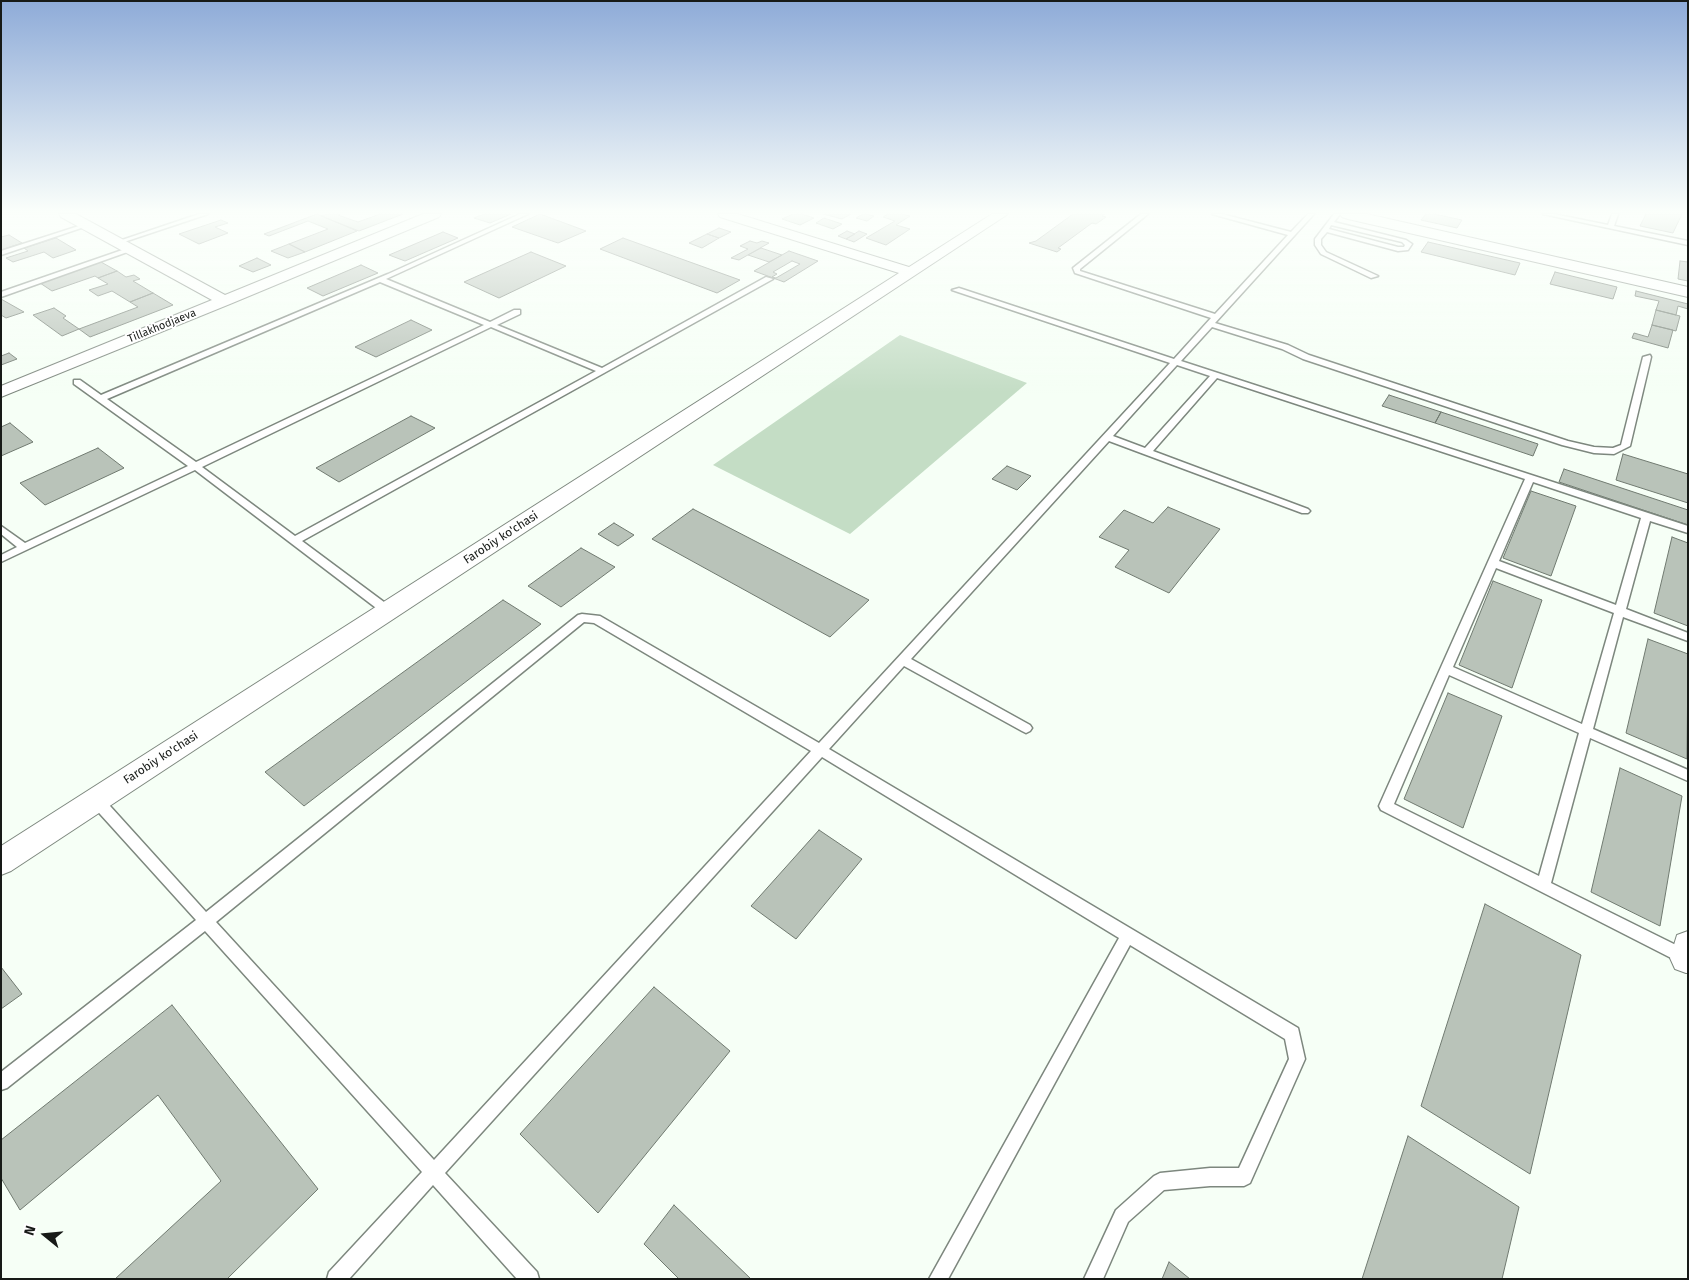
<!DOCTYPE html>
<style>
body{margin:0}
#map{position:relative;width:1689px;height:1280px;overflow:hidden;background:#f6fff6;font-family:"Fira Sans",sans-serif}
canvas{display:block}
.frame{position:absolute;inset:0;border:2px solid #171a17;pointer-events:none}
.north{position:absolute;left:20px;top:1210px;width:50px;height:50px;-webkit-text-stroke:4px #fff;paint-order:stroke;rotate:287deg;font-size:14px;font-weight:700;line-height:20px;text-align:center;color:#171a17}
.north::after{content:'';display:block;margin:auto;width:18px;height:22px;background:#171a17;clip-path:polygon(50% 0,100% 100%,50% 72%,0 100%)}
</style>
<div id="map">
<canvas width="1689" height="1280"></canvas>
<div class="frame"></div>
<div class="north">N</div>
</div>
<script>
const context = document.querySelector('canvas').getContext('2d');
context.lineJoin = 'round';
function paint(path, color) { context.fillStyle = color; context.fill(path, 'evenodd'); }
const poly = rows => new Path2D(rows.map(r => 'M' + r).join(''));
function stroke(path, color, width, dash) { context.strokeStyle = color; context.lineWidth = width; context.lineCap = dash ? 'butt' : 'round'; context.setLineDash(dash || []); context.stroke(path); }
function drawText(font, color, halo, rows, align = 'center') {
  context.font = font + ' "Fira Sans",sans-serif'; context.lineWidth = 4; context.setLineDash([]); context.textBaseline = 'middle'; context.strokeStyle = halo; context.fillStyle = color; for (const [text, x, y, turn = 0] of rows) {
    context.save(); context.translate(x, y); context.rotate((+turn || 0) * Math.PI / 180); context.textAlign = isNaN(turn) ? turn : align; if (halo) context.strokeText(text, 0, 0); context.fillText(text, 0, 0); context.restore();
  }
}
paint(poly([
 [900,335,1027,383,850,534,713,465]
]), '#c4ddc5');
const building = poly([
 [317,214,357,231,305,252,289,244,328,229,308,221,269,236,264,234,317,214],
 [327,214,340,214,338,215,358,222,380,214,403,214,359,231,321,216,327,214],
 [484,214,511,214,490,223,474,218,484,214],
 [540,214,586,231,558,243,512,227,540,214],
 [793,214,802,214,814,218,800,225,782,219,793,214],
 [823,214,851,214,842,219,823,214],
 [863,214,866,214,874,216,867,221,856,218,863,214],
 [888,214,902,214,910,216,896,225,910,229,886,245,866,238,895,221,883,217,888,214],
 [1073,214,1105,214,1102,216,1106,217,1096,224,1092,223,1058,248,1061,249,1057,252,1029,243,1036,241,1073,214],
 [1426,214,1434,214,1462,220,1457,228,1421,220,1426,214],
 [1646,214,1682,214,1673,233,1640,226,1646,214],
 [824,218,842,224,833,229,816,223,824,218],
 [221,220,228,223,215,227,228,233,199,244,179,234,221,220],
 [719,228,731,232,719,238,707,234,719,228],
 [847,231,855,234,846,239,838,236,847,231],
 [859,231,867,234,854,242,846,239,859,231],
 [443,232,458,238,405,261,389,255,443,232],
 [707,234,719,238,702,248,689,243,707,234],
 [9,235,22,243,1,250,1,237,9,235],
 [56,238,76,250,53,258,44,252,13,262,6,258,28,251,24,248,56,238],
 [623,238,740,280,717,293,600,249,623,238],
 [750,241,757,243,762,241,769,243,739,260,731,258,748,249,740,246,750,241],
 [1428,242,1520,263,1515,275,1421,252,1428,242],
 [289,244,305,252,288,258,271,251,289,244],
 [761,248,782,255,769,262,748,255,761,248],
 [789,251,818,261,784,282,754,271,789,251],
 [792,261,800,264,776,278,772,277,777,274,773,272,792,261],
 [531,252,566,266,499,298,464,282,531,252],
 [257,258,271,265,253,272,239,266,257,258],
 [1680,261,1688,262,1688,281,1678,279,1680,261],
 [101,262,117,271,98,278,95,276,52,291,40,283,101,262],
 [361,265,378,273,323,296,307,288,361,265],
 [117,271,126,277,134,275,140,279,133,281,153,293,130,302,112,291,98,296,89,290,108,284,98,278,117,271],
 [1555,272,1617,287,1613,299,1550,284,1555,272],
 [1636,291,1688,304,1688,309,1678,306,1676,315,1656,310,1659,301,1635,296,1636,291],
 [153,293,173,305,90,337,79,329,138,307,130,302,153,293],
 [1,299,24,312,6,318,1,315,1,299],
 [54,308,66,316,63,318,79,329,62,336,33,315,54,308],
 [1656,310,1680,316,1676,331,1652,325,1656,310],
 [411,320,432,330,376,357,355,347,411,320],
 [1652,325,1673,330,1668,348,1632,338,1634,333,1648,337,1652,325],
 [9,353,17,359,1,365,1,356,9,353],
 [1389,395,1441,412,1435,423,1382,406,1389,395],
 [1441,412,1538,444,1533,456,1435,423,1441,412],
 [411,416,435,428,339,482,316,468,411,416],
 [10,423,33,442,1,456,1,427,10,423],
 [98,448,124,468,45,505,20,483,98,448],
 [1623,454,1688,474,1688,503,1616,480,1623,454],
 [1007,466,1031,476,1017,490,992,479,1007,466],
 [1564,469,1688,510,1688,525,1559,482,1564,469],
 [1531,491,1576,506,1551,576,1503,558,1531,491],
 [1168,507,1220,529,1169,593,1115,567,1129,550,1099,537,1124,510,1153,523,1168,507],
 [693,509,869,600,830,637,652,539,693,509],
 [614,523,634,535,618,546,598,534,614,523],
 [1672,537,1688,543,1688,626,1654,613,1672,537],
 [581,548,615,567,561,607,528,586,581,548],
 [1493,581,1542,600,1512,688,1459,665,1493,581],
 [503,600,541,624,304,806,265,772,503,600],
 [1648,639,1688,654,1687,759,1626,733,1648,639],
 [1448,693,1502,716,1463,828,1404,799,1448,693],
 [1620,768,1682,796,1660,926,1591,892,1620,768],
 [819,830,862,859,796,939,751,906,819,830],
 [1485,904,1581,955,1530,1174,1421,1106,1485,904],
 [1,967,22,994,1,1009,1,967],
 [654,987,730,1051,598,1213,520,1134,654,987],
 [172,1005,318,1189,227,1279,115,1279,221,1181,158,1095,20,1210,1,1178,1,1140,172,1005],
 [1408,1136,1519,1207,1502,1279,1362,1279,1408,1136],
 [674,1205,751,1279,679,1279,644,1244,674,1205],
 [1169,1262,1190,1279,1162,1279,1169,1262]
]);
paint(building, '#b9c3b9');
stroke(building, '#707a70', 1);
const service = poly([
 [199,214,208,214,121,243,116,242,199,214],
 [520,214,528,214,386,279,490,322,514,310,520,310,520,314,497,325,602,368,766,277,773,279,302,541,392,608,393,611,392,614,384,614,195,470,1,562,1,555,17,547,1,534,1,526,25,543,188,466,74,384,74,380,80,380,101,395,388,274,520,214],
 [380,282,484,325,196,462,107,399,380,282],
 [491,327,596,371,295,536,202,467,491,327],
 [1141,214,1148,214,1080,269,1080,271,1215,314,1288,235,1212,214,1222,214,1291,232,1308,214,1314,214,1215,323,1288,345,1309,355,1568,441,1594,447,1613,448,1621,445,1643,357,1650,355,1651,357,1630,446,1614,454,1594,453,1562,445,1303,359,1282,349,1212,327,1181,361,1688,526,1688,533,1650,521,1626,609,1688,633,1688,641,1623,617,1593,729,1688,770,1688,781,1590,738,1551,883,1688,951,1688,963,1684,964,1679,962,1381,810,1379,806,1525,479,1217,378,1153,451,1308,509,1310,511,1308,513,1302,513,1109,441,911,659,1030,725,1032,728,1030,731,1026,733,1022,731,904,666,829,749,1298,1028,1305,1059,1250,1183,1244,1186,1210,1186,1164,1190,1128,1222,1103,1279,1084,1279,1116,1210,1154,1176,1160,1173,1210,1168,1239,1168,1289,1059,1285,1039,1130,945,948,1279,929,1279,1119,938,822,757,445,1173,537,1272,539,1279,517,1279,433,1185,349,1279,327,1279,329,1272,422,1172,205,931,7,1088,1,1090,1,1072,196,920,91,804,89,800,91,796,96,794,101,796,206,912,578,615,582,614,600,616,819,743,1170,363,952,290,959,288,1174,359,1211,318,1075,273,1073,268,1141,214],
 [1177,365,1210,376,1145,448,1113,436,1177,365],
 [1533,482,1641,518,1616,605,1499,561,1533,482],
 [1496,568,1614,613,1582,724,1453,667,1496,568],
 [584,622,594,623,811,751,434,1160,216,922,584,622],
 [1449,675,1579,733,1539,876,1394,804,1449,675],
 [1334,214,1340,214,1334,222,1406,240,1412,244,1408,250,1398,251,1327,232,1321,239,1321,245,1326,252,1378,276,1371,278,1321,254,1315,245,1315,239,1334,214],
 [1331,225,1402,242,1405,245,1404,247,1398,247,1329,229,1331,225],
 [1543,214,1554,214,1608,225,1612,214,1618,214,1614,226,1688,241,1688,245,1543,214],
 [85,224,90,225,1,255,1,251,85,224],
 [131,247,134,249,133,250,1,297,1,292,131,247]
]);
const minor = poly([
 [59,214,76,214,225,295,423,214,441,214,439,217,230,304,1,397,1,386,212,300,61,217,59,214],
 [718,214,738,214,909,267,992,214,1008,214,11,871,1,875,1,846,899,273,720,217,718,214],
 [1688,931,1688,973,1686,973,1675,969,1670,958,1677,935,1688,931]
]);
const secondary = poly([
 [1340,214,1367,214,1688,287,1688,297,1348,219,1342,217,1340,214]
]);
stroke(service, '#7d877e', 3);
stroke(minor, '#7d877e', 2);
stroke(secondary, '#7d877e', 2);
paint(service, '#fff');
paint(minor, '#fff');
paint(secondary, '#fff');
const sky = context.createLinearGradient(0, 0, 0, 393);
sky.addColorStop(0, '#8eabd8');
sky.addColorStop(0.54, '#fbfffb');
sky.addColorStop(1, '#fbfffb00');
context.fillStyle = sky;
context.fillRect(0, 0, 1689, 393);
drawText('11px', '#171a17', '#fff', [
 ["Tillakhodjaeva",162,326,-22]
]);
drawText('12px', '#171a17', '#fff', [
 ["Farobiy ko'chasi",501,538,-33],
 ["Farobiy ko'chasi",161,758,-33]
]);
</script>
